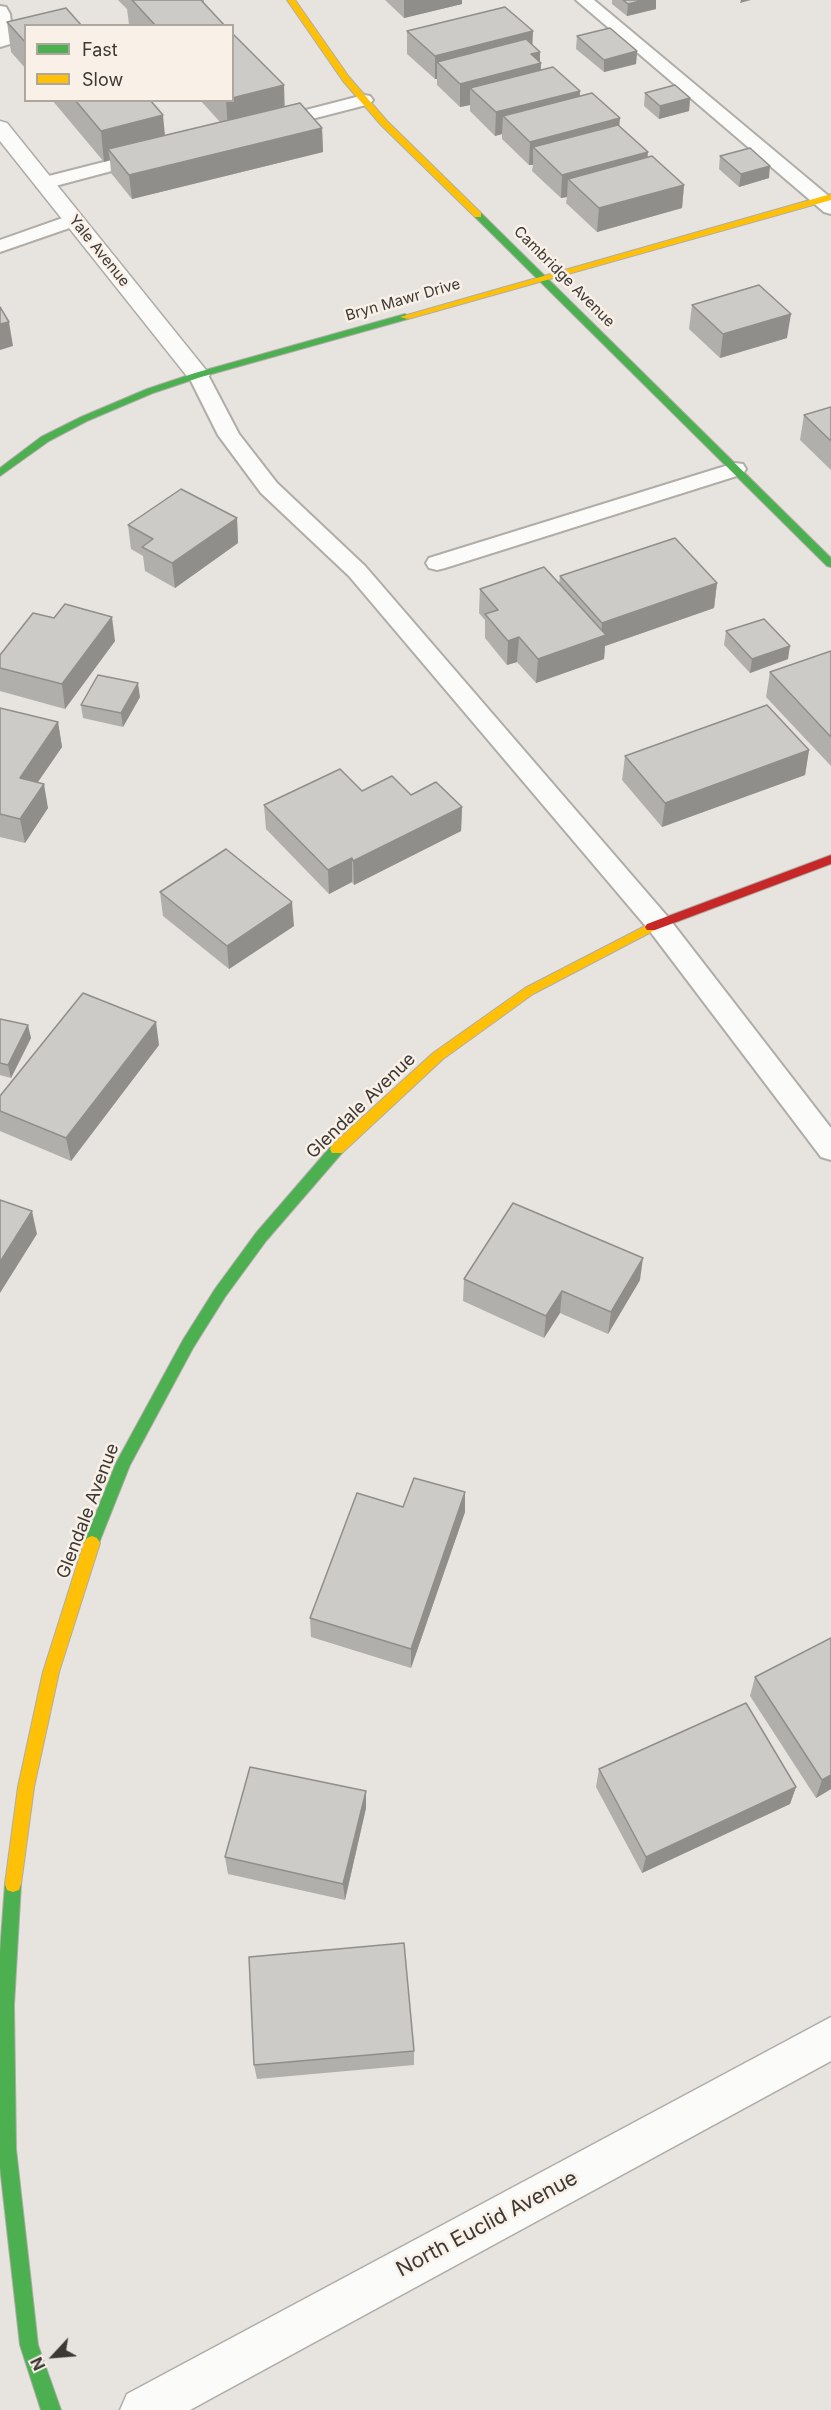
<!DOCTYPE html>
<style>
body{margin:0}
#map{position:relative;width:831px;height:2410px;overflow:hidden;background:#e7e3de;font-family:Inter,sans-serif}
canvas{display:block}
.legend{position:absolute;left:24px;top:24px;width:210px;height:78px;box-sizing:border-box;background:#f9f0e7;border:2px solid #ada7a0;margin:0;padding:8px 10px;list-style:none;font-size:18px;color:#3c3935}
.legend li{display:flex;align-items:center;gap:12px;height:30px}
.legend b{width:30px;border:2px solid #ada7a0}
.north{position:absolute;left:24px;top:2326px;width:60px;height:60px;-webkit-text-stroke:4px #f9f0e7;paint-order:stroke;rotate:244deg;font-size:16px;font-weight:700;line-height:24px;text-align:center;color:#3c3935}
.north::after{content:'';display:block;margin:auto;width:21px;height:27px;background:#3c3935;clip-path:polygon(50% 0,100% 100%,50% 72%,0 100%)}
</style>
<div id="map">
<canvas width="831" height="2410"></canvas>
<ul class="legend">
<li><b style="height:8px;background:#4caf50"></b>Fast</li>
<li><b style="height:8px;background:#ffc107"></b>Slow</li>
</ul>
<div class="north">N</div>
</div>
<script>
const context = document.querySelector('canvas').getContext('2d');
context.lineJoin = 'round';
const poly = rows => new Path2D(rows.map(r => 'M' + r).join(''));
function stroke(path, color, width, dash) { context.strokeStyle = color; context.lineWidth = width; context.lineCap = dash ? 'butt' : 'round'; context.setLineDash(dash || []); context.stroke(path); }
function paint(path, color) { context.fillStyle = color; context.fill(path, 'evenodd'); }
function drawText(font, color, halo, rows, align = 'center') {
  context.font = font + ' Inter,sans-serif'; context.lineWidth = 5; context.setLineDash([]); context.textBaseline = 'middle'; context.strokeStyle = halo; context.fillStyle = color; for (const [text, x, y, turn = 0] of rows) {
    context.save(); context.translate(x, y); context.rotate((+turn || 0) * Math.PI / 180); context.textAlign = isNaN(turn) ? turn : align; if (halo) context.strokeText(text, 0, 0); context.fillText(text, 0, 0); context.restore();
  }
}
const lane = poly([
 [576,0,594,0,831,198,831,214,824,212,576,0],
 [0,6,6,7,10,14,13,40,10,44,0,47,0,6],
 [364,95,370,96,373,100,370,104,273,129,267,128,264,124,267,120,364,95],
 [147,151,153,152,156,156,153,160,44,189,37,187,35,183,37,179,147,151],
 [74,214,81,216,83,220,81,224,0,252,0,240,74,214],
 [198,369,205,371,208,375,239,434,277,483,365,566,667,916,831,1128,831,1160,821,1157,649,930,349,576,261,493,218,435,188,375,191,371,198,369],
 [735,463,743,464,746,469,743,474,445,568,437,570,429,568,426,563,429,558,735,463]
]);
const street = poly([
 [0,121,7,123,206,370,210,375,206,380,198,382,190,380,0,141,0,121],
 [831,2017,831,2061,190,2410,120,2410,127,2394,831,2017]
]);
const fast = poly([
 [475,213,481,213,831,558,831,567,827,566,475,217,475,213],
 [405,314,410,317,408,319,201,377,153,393,87,421,49,441,0,476,0,468,41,437,81,417,147,389,195,373,405,314],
 [337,1144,342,1145,344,1149,342,1153,266,1241,225,1297,193,1348,130,1465,97,1548,92,1550,87,1548,84,1543,116,1463,183,1340,215,1289,256,1233,332,1145,337,1144],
 [13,1876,19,1878,21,1884,14,2005,16,2149,38,2345,61,2410,41,2410,20,2345,0,2167,0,1952,5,1884,7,1878,13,1876]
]);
const slow = poly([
 [287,0,295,0,349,77,387,121,481,213,481,217,475,217,381,125,343,81,287,0],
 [831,194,831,200,408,319,400,317,831,194],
 [651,923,655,924,657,927,655,930,533,994,443,1059,342,1153,332,1153,330,1149,332,1145,433,1053,525,988,651,923],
 [92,1536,97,1538,100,1543,59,1672,34,1787,21,1884,19,1890,13,1892,7,1890,5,1884,18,1787,43,1672,84,1543,87,1538,92,1536]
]);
const jam = poly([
 [831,855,831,864,655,930,647,930,645,927,647,924,831,855]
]);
stroke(lane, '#b0ada9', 4);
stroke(street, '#b0ada9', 3);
stroke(fast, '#b0ada9', 2);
stroke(slow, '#b0ada9', 2);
stroke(jam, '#b0ada9', 2);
paint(lane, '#fbfbfa');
paint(street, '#fbfbfa');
paint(fast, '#4caf50');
paint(slow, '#ffc107');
paint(jam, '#c62828');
paint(poly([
 [118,0,204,0,204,2,203,2,225,26,130,26,129,24,127,9],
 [385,0,462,0,462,4,404,18],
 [612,0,656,0,656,9,627,16,612,4],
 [7,22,26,26,26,69,11,52],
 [407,31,532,45,540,52,540,62,541,63,541,70,580,91,580,96,620,127,647,157,684,185,682,208,597,232,566,203,567,197,561,198,532,171,533,165,529,165,502,139,502,134,495,136,470,111,470,105,460,107,437,85,437,79,435,79,407,54],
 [577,36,637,51,636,64,604,72,576,49],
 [645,93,690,98,689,111,659,119,644,106],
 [52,100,150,100,165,136,220,122,200,100,232,100,285,107,322,128,323,152,132,199,111,173,110,160,104,162],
 [720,156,769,178,739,187,719,169],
 [692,305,787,338,720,358,689,329],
 [831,407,831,470,800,440,804,415],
 [237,518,238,543,175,588,145,571,143,556,131,549,128,525],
 [560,576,717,583,714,608,605,646,604,659,536,683,517,662,507,665,485,638,485,620,479,613,480,589,559,584],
 [54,618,115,641,65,709,0,691,0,655],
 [726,631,788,659,750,673,724,645],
 [831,651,831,766,766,697,770,672],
 [140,697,123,727,83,718,81,705],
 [0,708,58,722,62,747,38,782,48,808,25,843,0,837],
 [809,750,805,775,662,827,622,780,625,756],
 [362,791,411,795,462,807,461,831,354,885,352,882,329,894,266,829,264,805],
 [160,892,294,926,229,969,163,916],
 [0,1019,31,1038,11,1078,0,1075],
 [159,1045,71,1161,0,1131,0,1096],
 [464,1279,640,1280,608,1334,560,1313,544,1338,463,1301],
 [465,1492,465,1512,411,1668,311,1637,310,1618,403,1507],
 [831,1638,831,1789,816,1798,750,1696,755,1677],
 [599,1769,796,1787,790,1804,642,1873,596,1787],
 [366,1808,345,1900,228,1874,225,1857],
 [414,2051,414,2065,257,2079,254,2065]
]), '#b0afab');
paint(poly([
 [404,0,462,0,462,4,404,18],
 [644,0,656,0,656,9,627,16,628,4],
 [741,0,751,0,740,3],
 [533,31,532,54,540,52,540,64,541,63,540,86,470,88,470,105,460,107,460,84,437,62,437,79,435,79,435,56],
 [637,51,636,64,604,72,604,60],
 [284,85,285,116,228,130,226,100,232,100,232,98],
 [580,91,579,114,503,116,502,134,495,136,496,112],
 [690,98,689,111,659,119,660,106],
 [163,115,166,146,108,149,110,160,104,162,101,131],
 [620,118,618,142,533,147,533,165,529,165,530,142],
 [322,128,323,152,132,199,129,175],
 [648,152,646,175,568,179,567,197,561,198,562,175],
 [770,166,769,178,739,187,741,174],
 [684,185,682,208,597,232,599,208],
 [791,314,787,338,720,358,723,334],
 [9,322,13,346,0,350,0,324],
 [237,518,238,543,175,588,172,563],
 [717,583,714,608,605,646,604,659,536,683,538,659,601,636,602,623],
 [112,617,115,641,65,709,62,684],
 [519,637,517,662,507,665,508,641],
 [790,646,788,659,750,673,752,659],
 [138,683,140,697,123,727,121,713],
 [58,722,62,747,24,802,20,778],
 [809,750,805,775,662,827,665,803],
 [44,784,48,808,25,843,20,819],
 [462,807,461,831,354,885,353,861],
 [352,858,352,882,329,894,328,870],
 [292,902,294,926,229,969,227,946],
 [156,1022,159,1045,71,1161,66,1138],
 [28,1025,31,1038,11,1078,8,1065],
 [32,1211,37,1234,0,1293,0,1262],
 [643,1258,640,1280,608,1334,611,1312],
 [562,1291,560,1313,544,1338,546,1316],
 [465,1492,465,1512,411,1668,411,1649],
 [831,1775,831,1789,816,1798,822,1780],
 [796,1787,790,1804,642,1873,646,1857],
 [366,1791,366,1808,345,1900,343,1884]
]), '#908e8b');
const building = poly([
 [132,0,201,0,225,26,156,26,132,0],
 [623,0,644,0,628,4,623,0],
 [505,7,533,31,435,56,407,31,505,7],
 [66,8,82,26,26,26,26,43,7,22,66,8],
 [610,28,637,51,604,60,577,36,610,28],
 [232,33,284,85,232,98,232,33],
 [526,39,540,52,531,54,541,63,460,84,437,62,526,39],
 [553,67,580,91,496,112,470,88,553,67],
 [675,85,690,98,660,106,645,93,675,85],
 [592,93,620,118,530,142,503,116,592,93],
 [75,100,150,100,163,115,101,131,75,100],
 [300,103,322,128,129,175,108,149,300,103],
 [618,125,648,152,562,175,533,147,618,125],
 [750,148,770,166,741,174,720,156,750,148],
 [652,156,684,185,599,208,568,179,652,156],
 [759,285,791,314,723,334,692,305,759,285],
 [0,307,9,322,0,324,0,307],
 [831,407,831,441,804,415,831,407],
 [181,489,237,518,172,563,142,547,153,539,128,525,181,489],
 [675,538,717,583,602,623,560,576,675,538],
 [544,567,606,635,538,659,519,637,508,641,485,614,498,610,480,589,544,567],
 [65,604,112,617,62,684,0,668,0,655,33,613,54,618,65,604],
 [764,619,790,646,752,659,726,631,764,619],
 [831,651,831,737,770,672,831,651],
 [98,675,138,683,121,713,81,705,98,675],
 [767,705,809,750,665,803,625,756,767,705],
 [0,708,58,722,20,778,44,784,20,819,0,814,0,708],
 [340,769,362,791,392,776,411,795,436,782,462,807,353,861,352,858,328,870,264,805,340,769],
 [226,849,292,902,227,946,160,892,226,849],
 [83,993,156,1022,66,1138,0,1111,0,1096,83,993],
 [0,1019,28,1025,8,1065,0,1063,0,1019],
 [0,1200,32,1211,0,1262,0,1200],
 [513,1203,643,1258,611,1312,562,1291,546,1316,464,1279,513,1203],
 [414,1478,465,1492,411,1649,310,1618,357,1493,403,1507,414,1478],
 [831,1638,831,1775,822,1780,755,1677,831,1638],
 [746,1703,796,1787,646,1857,599,1769,746,1703],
 [250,1767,366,1791,343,1884,225,1857,250,1767],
 [404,1943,414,2051,254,2065,249,1957,404,1943]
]);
paint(building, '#cdcbc7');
stroke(building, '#908e8b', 1.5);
drawText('15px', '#3c3935', '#f9f0e7', [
 ["Yale Avenue",99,251,51],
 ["Cambridge Avenue",564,277,45],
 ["Bryn Mawr Drive",403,300,-16]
]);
drawText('18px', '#3c3935', '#f9f0e7', [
 ["Glendale Avenue",361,1106,-44],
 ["Glendale Avenue",88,1511,-69]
]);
drawText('21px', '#3c3935', '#f9f0e7', [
 ["North Euclid Avenue",487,2224,-28]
]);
</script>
